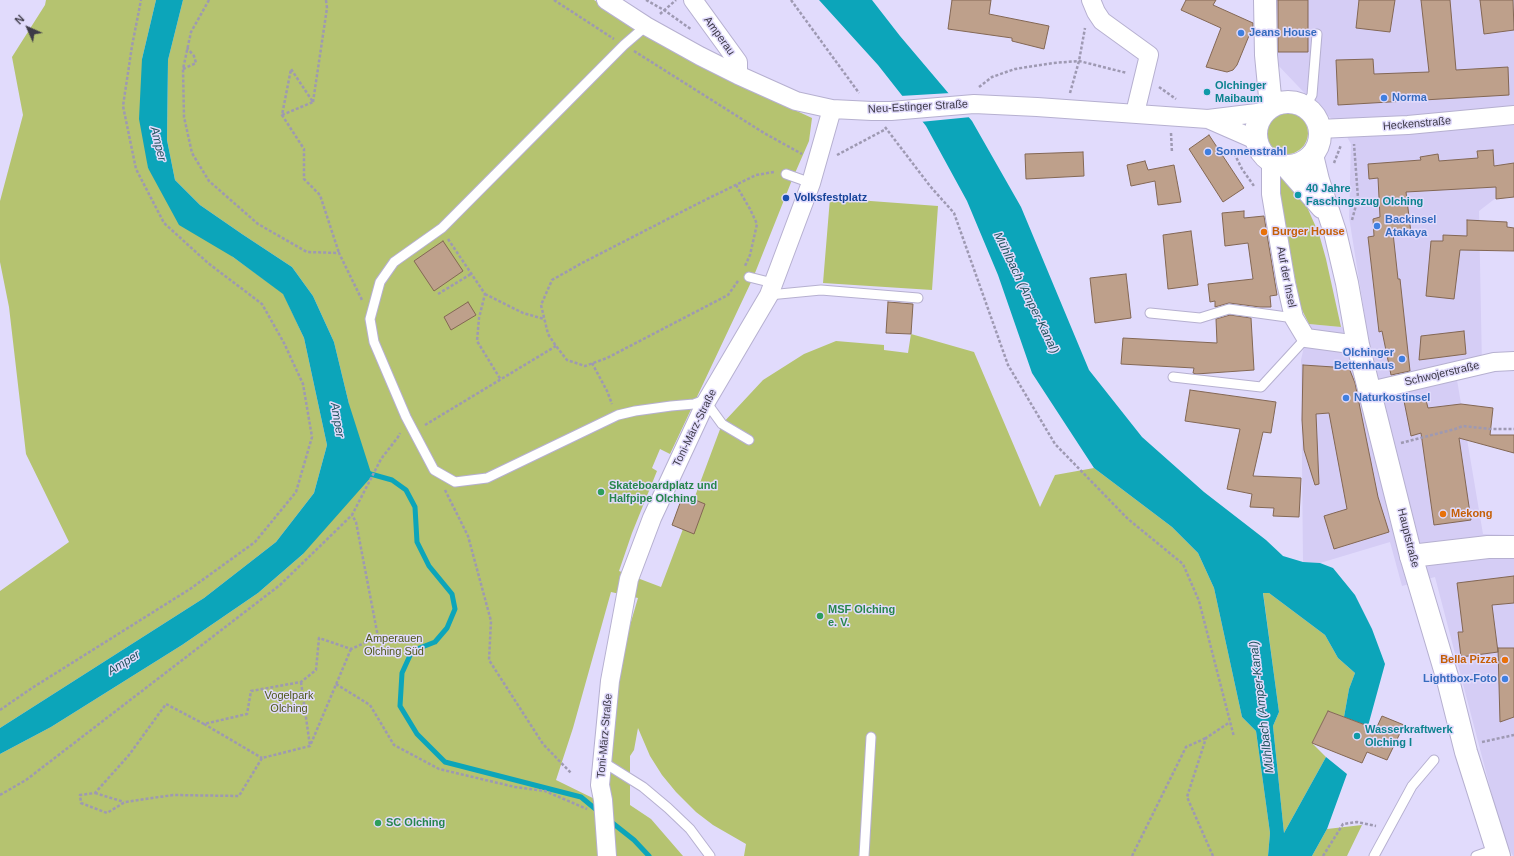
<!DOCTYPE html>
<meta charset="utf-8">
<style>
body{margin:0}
#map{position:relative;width:1514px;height:856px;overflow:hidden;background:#e1dbfc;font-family:Arial,sans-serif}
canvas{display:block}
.north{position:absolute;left:8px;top:8px;width:40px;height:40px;-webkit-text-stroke:3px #e1dbfc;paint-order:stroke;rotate:315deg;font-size:11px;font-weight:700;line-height:16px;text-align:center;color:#3d3a47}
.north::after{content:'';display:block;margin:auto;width:14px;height:18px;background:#3d3a47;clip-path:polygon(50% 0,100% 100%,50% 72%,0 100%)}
</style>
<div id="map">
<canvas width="1514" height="856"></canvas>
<div class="north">N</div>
</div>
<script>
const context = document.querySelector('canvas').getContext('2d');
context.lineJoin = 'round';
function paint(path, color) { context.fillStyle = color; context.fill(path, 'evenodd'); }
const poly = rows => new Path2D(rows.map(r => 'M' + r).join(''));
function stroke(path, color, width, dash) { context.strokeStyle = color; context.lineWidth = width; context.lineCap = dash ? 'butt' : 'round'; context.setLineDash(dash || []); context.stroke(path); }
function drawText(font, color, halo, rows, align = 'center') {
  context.font = font + ' Arial,sans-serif'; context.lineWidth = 3; context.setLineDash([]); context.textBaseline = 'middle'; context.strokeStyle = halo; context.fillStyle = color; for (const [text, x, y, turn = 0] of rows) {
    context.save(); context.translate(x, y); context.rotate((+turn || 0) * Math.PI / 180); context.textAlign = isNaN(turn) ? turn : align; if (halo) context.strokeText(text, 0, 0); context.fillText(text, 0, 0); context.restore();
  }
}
paint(poly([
 [1275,0,1514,0,1514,184,1479,211,1482,368,1456,374,1483,534,1514,535,1514,856,1513,856,1503,837,1435,577,1402,586,1390,542,1320,563,1303,562,1301,360,1309,324,1341,327,1366,324,1349,217,1351,144,1342,128,1316,105,1275,62]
]), '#d5cdf5');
paint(poly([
 [46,0,156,0,142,59,148,168,233,257,283,293,304,338,327,445,314,493,276,542,204,598,0,728,0,591,69,542,26,454,9,307,0,262,0,201,23,115,12,57,45,5],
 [183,0,594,0,701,67,812,118,809,141,792,180,753,278,670,454,660,449,652,468,657,471,632,533,619,571,661,587,683,529,672,525,683,495,694,499,722,424,763,380,804,354,836,341,884,345,884,350,908,353,911,334,974,352,1040,507,1055,475,1094,468,1172,527,1198,553,1214,588,1242,717,1256,731,1270,833,1268,856,744,856,746,844,713,825,696,812,676,792,662,775,650,756,638,728,634,750,630,756,630,805,651,819,683,856,0,856,0,754,51,727,182,645,258,593,303,554,349,404,334,342,313,296,292,267,242,234,200,205,175,180,167,140,168,60],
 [611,592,638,598,615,676,606,762,609,806,556,780,573,728],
 '1266 133a21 21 0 1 1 42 0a21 21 0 1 1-42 0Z',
 [1279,174,1303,198,1319,234,1326,259,1341,327,1309,324,1301,308,1278,195],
 [830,198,938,206,932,290,823,283],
 [1263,592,1269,593,1325,635,1338,658,1355,673,1349,689,1344,717,1328,711,1312,743,1326,757,1284,833,1273,726,1279,712],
 [1362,825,1347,856,1312,856,1327,829]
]), '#b5c370');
paint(poly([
 [156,0,183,0,168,60,167,140,175,180,200,205,242,234,292,267,313,296,334,342,349,404,372,476,303,554,258,593,182,645,51,727,0,754,0,728,204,598,276,542,314,493,327,445,304,338,283,294,233,257,179,225,148,168,139,119,142,59],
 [819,0,872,0,900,36,972,121,1021,207,1089,370,1142,437,1204,492,1266,540,1283,556,1303,562,1320,563,1333,568,1355,595,1372,629,1385,664,1368,726,1344,717,1349,689,1355,673,1338,658,1325,635,1269,593,1263,593,1279,712,1273,726,1284,833,1326,757,1347,774,1327,829,1312,856,1268,856,1270,833,1256,731,1242,717,1214,588,1198,553,1172,527,1094,468,1032,373,998,275,967,201,926,126,878,65]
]), '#0ca5ba');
paint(poly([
 [951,93,971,117,920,122,900,96]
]), '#e1dbfc');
stroke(poly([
 [367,473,392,480,406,490,415,507,417,542,429,566,452,594,455,609,447,628,435,642,412,651,402,673,400,706,417,734,445,762,581,797,599,812],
 [610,821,634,840,649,856]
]), '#0ca5ba', 5);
const building = poly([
 [952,0,991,0,989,14,1049,26,1044,49,1012,41,1012,38,948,29,952,0],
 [1186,0,1216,0,1213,5,1253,23,1253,26,1237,65,1233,70,1227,72,1206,67,1221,28,1181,10,1186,0],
 [1278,0,1308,0,1308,52,1278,52,1278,0],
 [1359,0,1395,0,1390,32,1356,28,1359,0],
 [1421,0,1450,0,1456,70,1508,67,1509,95,1338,105,1336,60,1373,59,1374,74,1429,72,1421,0],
 [1480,0,1513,0,1514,30,1484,34,1480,0],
 [1209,135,1244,188,1223,202,1189,149,1209,135],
 [1493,150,1494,166,1514,163,1514,197,1496,199,1496,187,1406,192,1411,233,1393,233,1398,279,1400,279,1410,371,1391,375,1382,331,1379,332,1368,237,1374,236,1373,219,1380,217,1378,178,1369,179,1368,164,1421,160,1420,157,1438,154,1439,161,1478,158,1477,151,1493,150],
 [1083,152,1084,176,1026,179,1025,154,1083,152],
 [1145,161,1148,170,1174,165,1181,202,1158,205,1155,181,1131,186,1127,165,1145,161],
 [1244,211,1244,218,1264,216,1277,295,1270,296,1271,307,1260,307,1229,303,1215,307,1215,301,1210,302,1208,284,1253,279,1248,243,1225,246,1222,213,1244,211],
 [1467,220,1507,222,1507,227,1514,228,1514,251,1460,250,1454,299,1426,296,1431,241,1443,241,1443,235,1467,236,1467,220],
 [1191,231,1198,285,1168,289,1163,235,1191,231],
 [443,241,463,271,434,291,414,261,443,241],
 [1126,274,1131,318,1095,323,1090,278,1126,274],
 [468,302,476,315,451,330,444,317,468,302],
 [888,302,913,304,911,334,886,333,888,302],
 [1230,315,1251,318,1254,370,1196,374,1193,373,1194,368,1121,364,1123,338,1217,343,1216,319,1230,315],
 [1464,331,1466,354,1419,360,1421,336,1464,331],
 [1303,365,1349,368,1355,383,1378,497,1389,532,1334,549,1324,516,1347,509,1329,413,1316,414,1319,484,1315,485,1304,450,1302,420,1303,365],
 [1190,390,1276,402,1271,433,1263,432,1253,476,1301,478,1299,517,1273,516,1274,508,1250,507,1252,494,1227,489,1240,429,1185,421,1190,390],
 [1425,396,1428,408,1461,404,1493,408,1490,435,1514,435,1514,453,1459,438,1471,520,1434,525,1421,433,1411,436,1404,401,1425,396],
 [683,495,705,504,694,534,672,525,683,495],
 [1514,576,1514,603,1492,605,1498,652,1461,657,1458,632,1463,632,1457,583,1514,576],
 [1498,648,1514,648,1514,717,1500,722,1498,648],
 [1328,711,1376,729,1382,716,1404,725,1387,760,1367,752,1362,763,1312,743,1328,711]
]);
paint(building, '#bea08b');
stroke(building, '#836754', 1);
const service = poly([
 [646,26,624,45,442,228,394,262,380,282,370,319,374,342,406,417,434,470,455,482,487,478,618,415,635,411,671,406,694,404,702,401,706,402,722,424,749,440],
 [1305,107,1312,95,1317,34],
 [786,174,811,183],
 [749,277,773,283],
 [769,295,821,290,918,298],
 [1150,313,1200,318,1229,309,1294,318],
 [1173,377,1261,387,1306,338],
 [603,762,643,787,668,808,690,829,710,856],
 [864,856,871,737],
 [1374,856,1412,786,1434,760],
 [1476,856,1496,849]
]);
const minor = poly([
 [606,0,646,26,700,56,738,75,796,101,832,109,872,111,891,111,974,104,1037,107,1208,119,1265,112],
 [693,0,738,62,738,75],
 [1091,0,1096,12,1102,21,1149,55,1135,113],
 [1208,119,1256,140],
 [1319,129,1408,125,1514,115],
 [1271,161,1271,194,1286,283,1294,318,1306,338,1358,345],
 [1370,391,1494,362,1514,361],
 [607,856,603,800,600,785,610,681,629,579,652,518,706,402,769,295,811,183,832,109]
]);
const tertiary = poly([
 [1265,0,1266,55,1271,107],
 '1256 134a32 32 0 1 1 64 0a32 32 0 1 1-64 0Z',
 [1312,155,1318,180,1335,232,1347,283,1358,345,1411,556],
 [1286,166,1322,207]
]);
const secondary = poly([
 [1499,856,1466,752,1448,680,1411,556,1488,547,1514,547]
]);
stroke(service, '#b6b0d0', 11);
stroke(minor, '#b6b0d0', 20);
stroke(tertiary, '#b6b0d0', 24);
stroke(secondary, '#b6b0d0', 24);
stroke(poly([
 [209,0,191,32,183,69,184,117,192,153,209,181,258,224,307,252,339,253,362,300],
 [554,0,614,39],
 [646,0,664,10,692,30],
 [791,0,859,93],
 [660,14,676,0],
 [634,51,764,133,802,154],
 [183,69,196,63,194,56,187,48],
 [979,87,992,77,1015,69,1053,63,1079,61,1127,73],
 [1159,87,1176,99],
 [1070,93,1079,61,1085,28],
 [313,102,327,8,326,0],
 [282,115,313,102,291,69,282,115,304,149,304,179,320,195,339,253],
 [885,127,930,186,954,213,1008,365,1055,444,1128,519,1183,564,1199,601,1234,737],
 [1171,133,1172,153],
 [1232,149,1242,169,1254,186],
 [837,155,886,129],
 [1334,163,1341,145],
 [736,185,750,209,757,224,750,255,745,266],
 [1352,220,1358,198,1354,144],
 [448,239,485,294,479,318,477,341,501,380],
 [738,281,728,295,607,358,585,366,567,360,556,346,548,334,541,305,552,280,582,263,697,204,756,175,774,172],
 [438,294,471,274],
 [485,294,523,313,544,319],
 [592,363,607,391,612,404],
 [425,425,556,346],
 [1401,443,1455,429,1463,426,1490,429,1514,429],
 [445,490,468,536,491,621,489,660,543,744,571,773],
 [351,649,310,746,262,758,239,796,173,795,125,802,107,813,81,803,80,795,95,793,129,755,166,704,204,724,247,714,251,691,301,682,316,670,319,638,351,649,378,637,356,522,352,515],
 [301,682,310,746],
 [336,684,370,705,394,745,439,769,515,787,545,791,587,809],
 [0,710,32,688,190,589,255,542,296,492,312,437,303,384,284,343,262,304,208,263,164,223,136,169,123,106,132,46,141,0],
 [204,724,262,758],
 [1482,742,1514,735],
 [95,793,124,802],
 [0,795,26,780,280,585,352,515,381,459,398,437,400,433],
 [1132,856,1186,747,1206,738],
 [1213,856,1187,797,1206,738,1230,722],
 [1323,856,1343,824,1357,822,1376,826]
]), '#9e99b2', 2.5, [3, 2]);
stroke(service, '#fff', 9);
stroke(minor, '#fff', 18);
stroke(tertiary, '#fff', 22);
stroke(secondary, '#fff', 22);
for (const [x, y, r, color] of [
 [1241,33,4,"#3f7fe0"],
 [1207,92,4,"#0f9aa8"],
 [1384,98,4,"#3f7fe0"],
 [1208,152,4,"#3f7fe0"],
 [1298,195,4,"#0f9aa8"],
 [786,198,4,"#1a4fb4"],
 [1377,226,4,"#3f7fe0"],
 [1264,232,4,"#e8710a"],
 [1402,359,4,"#3f7fe0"],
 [1346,398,4,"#3f7fe0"],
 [601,492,4,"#2e9e5b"],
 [1443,514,4,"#e8710a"],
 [820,616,4,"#2e9e5b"],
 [1505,660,4,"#e8710a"],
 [1505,679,4,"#3f7fe0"],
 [1357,736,4,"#0f9aa8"],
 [378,823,4,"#2e9e5b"]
]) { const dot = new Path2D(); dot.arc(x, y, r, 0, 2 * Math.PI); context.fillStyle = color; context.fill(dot); stroke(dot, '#e1dbfc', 1.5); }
drawText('bold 11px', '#366cbe', '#e1dbfc', [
 ["Jeans House",1249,33],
 ["Norma",1392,98],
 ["Sonnenstrahl",1216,152],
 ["Backinsel",1385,220],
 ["Atakaya",1385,233],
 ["Olchinger",1394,353,"right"],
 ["Bettenhaus",1394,366,"right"],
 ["Naturkostinsel",1354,398],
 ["Lightbox-Foto",1497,679,"right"]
], 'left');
drawText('11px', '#3d3a47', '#e1dbfc', [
 ["Amperau",719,36,54],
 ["Neu-Estinger Straße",918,107,-3],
 ["Heckenstraße",1417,124,-5],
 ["Auf der Insel",1286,277,79],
 ["Schwojerstraße",1442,374,-13],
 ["Toni-März-Straße",695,428,-64],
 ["Hauptstraße",1408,538,76],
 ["Toni-März-Straße",605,736,-85]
]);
drawText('bold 11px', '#0d838f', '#e1dbfc', [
 ["Olchinger",1215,86],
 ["Maibaum",1215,99],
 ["40 Jahre",1306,189],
 ["Faschingszug Olching",1306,202],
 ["Wasserkraftwerk",1365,730],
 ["Olching I",1365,743]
], 'left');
drawText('bold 11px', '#164399', '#e1dbfc', [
 ["Volksfestplatz",794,198]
], 'left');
drawText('bold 11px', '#c56008', '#e1dbfc', [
 ["Burger House",1272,232],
 ["Mekong",1451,514],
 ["Bella Pizza",1497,660,"right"]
], 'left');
drawText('bold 11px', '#27864d', '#e1dbfc', [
 ["Skateboardplatz und",609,486],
 ["Halfpipe Olching",609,499],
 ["MSF Olching",828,610],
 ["e. V.",828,623],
 ["SC Olching",386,823]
], 'left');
drawText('11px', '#4f5818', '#e1dbfc', [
 ["Amperauen",394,639],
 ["Olching Süd",394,652],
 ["Vogelpark",289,696],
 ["Olching",289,709]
]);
drawText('italic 12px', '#1f545d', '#e1dbfc', [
 ["Amper",158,144,76],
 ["Mühlbach (Amper-Kanal)",1026,293,64],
 ["Amper",337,420,80],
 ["Amper",124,663,-32],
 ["Mühlbach (Amper-Kanal)",1262,707,-97]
]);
</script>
